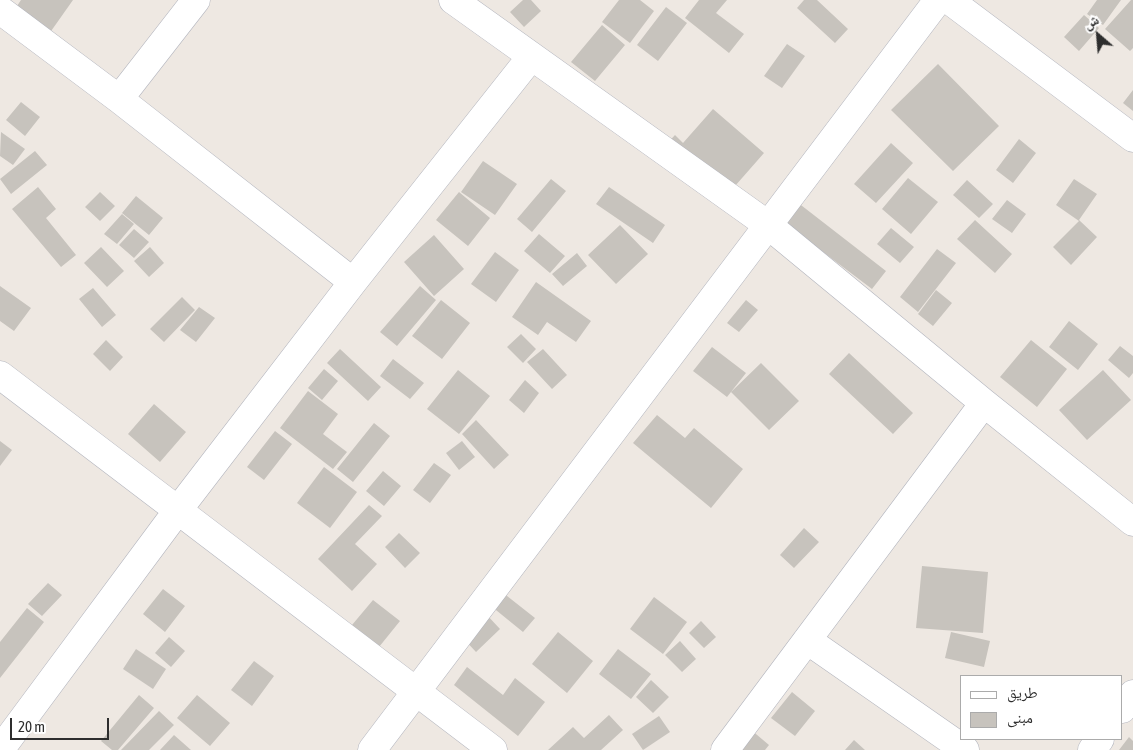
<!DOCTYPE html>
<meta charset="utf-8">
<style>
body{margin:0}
#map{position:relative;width:1133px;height:750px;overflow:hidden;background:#eee8e2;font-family:"Asap Condensed","Noto Naskh Arabic",sans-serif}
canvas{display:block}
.legend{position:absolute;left:960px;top:675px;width:162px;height:65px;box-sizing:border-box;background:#fff;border:1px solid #ababab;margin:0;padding:6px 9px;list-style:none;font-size:15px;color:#2e2e2e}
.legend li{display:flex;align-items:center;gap:10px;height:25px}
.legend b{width:25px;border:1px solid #ababab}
.north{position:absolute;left:1073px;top:10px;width:50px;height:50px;-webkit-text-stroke:4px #fff;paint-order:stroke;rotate:333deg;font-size:14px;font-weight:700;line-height:20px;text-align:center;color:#2e2e2e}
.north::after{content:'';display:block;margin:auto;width:18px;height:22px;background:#2e2e2e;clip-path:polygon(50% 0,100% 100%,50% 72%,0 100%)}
.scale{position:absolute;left:10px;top:718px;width:99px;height:22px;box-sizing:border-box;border:2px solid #2e2e2e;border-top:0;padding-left:6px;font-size:15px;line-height:18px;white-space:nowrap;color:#2e2e2e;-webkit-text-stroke:4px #fff;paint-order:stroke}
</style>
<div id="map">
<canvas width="1133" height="750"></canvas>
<ul class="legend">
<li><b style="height:6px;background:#fff"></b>طريق</li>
<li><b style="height:14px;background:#c7c3bd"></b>مبنى</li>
</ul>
<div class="north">ش</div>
<div class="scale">20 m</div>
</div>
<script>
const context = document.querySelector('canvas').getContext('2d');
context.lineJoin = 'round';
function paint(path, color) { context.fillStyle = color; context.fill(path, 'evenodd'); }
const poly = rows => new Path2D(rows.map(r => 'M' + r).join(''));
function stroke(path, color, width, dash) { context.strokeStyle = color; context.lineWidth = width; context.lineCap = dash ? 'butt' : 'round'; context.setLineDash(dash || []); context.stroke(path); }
paint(poly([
 [21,0,73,0,49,34,15,9],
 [523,0,531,0,541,11,524,27,510,12],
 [619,0,640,0,654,11,630,43,602,22],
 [699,0,727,0,716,13,744,34,729,53,685,18],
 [804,0,817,0,848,29,835,43,797,8],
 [1097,0,1121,0,1103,25,1087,14],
 [1131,0,1133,0,1133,48,1130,51,1105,29],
 [666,7,687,23,658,61,637,45],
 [1084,15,1099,28,1079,51,1064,37],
 [602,25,625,45,595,81,571,62],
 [787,44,805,56,782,88,764,76],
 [938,64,999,126,953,171,891,110],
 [1133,90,1133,111,1123,103],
 [21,102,40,117,25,136,6,120],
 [713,109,764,153,721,202,661,150,675,135,683,143],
 [1,132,25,149,13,165,0,156],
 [1019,139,1036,153,1013,183,996,170],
 [891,143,913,163,876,203,854,184],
 [35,151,47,165,11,194,0,179],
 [483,161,517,184,495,215,461,192],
 [908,178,938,202,911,234,882,209],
 [551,179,566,191,532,232,517,219],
 [1074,179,1097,194,1079,220,1097,237,1071,265,1053,247,1079,221,1056,205],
 [967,180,993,204,979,218,953,195],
 [38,187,56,209,46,218,76,255,61,267,12,209],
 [609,187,665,225,653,243,596,204],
 [100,192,115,206,100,221,85,207],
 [459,192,490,218,468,246,436,220],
 [136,196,163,218,149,235,122,213],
 [1007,200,1026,214,1012,233,992,219],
 [797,202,886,271,872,289,782,221],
 [122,214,134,224,117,244,104,234],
 [975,220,1012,254,995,273,957,239],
 [620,225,648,254,616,284,588,255],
 [891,228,914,247,900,263,877,244],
 [134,229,149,242,134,258,119,245],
 [539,234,565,256,550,273,524,251],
 [434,235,464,269,434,296,404,262],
 [101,247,124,271,107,287,84,263],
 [150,247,164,263,149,277,134,261],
 [937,249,956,263,918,312,900,297],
 [495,252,519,270,496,302,471,284],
 [577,253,587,266,563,286,552,274],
 [536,282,591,321,576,342,547,322,538,335,512,317],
 [0,286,31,308,14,331,0,321],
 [420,286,436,300,397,346,380,332],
 [93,288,116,315,102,327,79,299],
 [936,290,952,303,933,326,918,314],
 [182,297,195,310,164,342,150,329],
 [441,300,470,323,442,359,412,336],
 [746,300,758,310,739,332,727,323],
 [199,307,215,318,196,342,180,330],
 [1069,321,1098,344,1078,370,1049,347],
 [521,334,536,349,523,363,507,347],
 [106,340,123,357,110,371,93,354],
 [1031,340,1067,369,1037,407,1000,377],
 [1120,346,1133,356,1133,373,1129,378,1108,360],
 [712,347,746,373,727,397,693,371],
 [340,349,381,387,368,401,327,363],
 [543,349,567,375,552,389,527,362],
 [849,353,913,413,893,434,829,374],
 [393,359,424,383,410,399,380,376],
 [761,363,799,401,769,430,731,392],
 [324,369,338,381,322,400,308,388],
 [458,370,490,396,459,434,427,409],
 [1103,370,1131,400,1087,440,1059,410],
 [525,380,539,393,524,413,509,400],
 [308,391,338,414,323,434,347,452,333,469,280,428],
 [154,404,186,432,160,462,128,434],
 [657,415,685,438,694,428,743,469,711,508,633,443],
 [476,420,509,455,494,469,462,434],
 [374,423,390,436,353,482,337,469],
 [275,431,292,444,264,480,247,467],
 [0,441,12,450,0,466],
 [462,441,475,457,459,470,446,453],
 [434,463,451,475,430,503,413,490],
 [324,467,357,492,330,528,297,503],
 [383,471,401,486,384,506,366,491],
 [369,505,382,516,355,544,377,564,352,591,318,559],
 [804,528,819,542,794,568,780,555],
 [399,533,420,553,405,568,385,547],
 [922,566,988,572,983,633,916,628],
 [48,583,62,595,42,616,28,604],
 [163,589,185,606,165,632,143,614],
 [502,592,535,618,523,632,491,606],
 [654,597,687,622,663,654,630,629],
 [373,600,400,621,379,647,352,625],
 [27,608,44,622,0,678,0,642],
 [486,614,500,629,476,652,462,637],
 [701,621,716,637,704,648,689,633],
 [558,632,593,661,567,693,532,664],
 [951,632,990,641,984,667,945,658],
 [169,637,185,651,171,667,155,653],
 [680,641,696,659,682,672,665,655],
 [136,649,166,669,153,689,123,669],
 [618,649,651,674,631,699,599,674],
 [254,661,274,676,252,706,231,690],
 [467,667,503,695,515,678,545,702,518,736,454,685],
 [651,680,669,697,653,713,636,697],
 [792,692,815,711,795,736,771,718],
 [139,695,154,708,118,750,112,750,101,741],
 [197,695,230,723,210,746,177,718],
 [159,711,174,725,149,750,121,750],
 [609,715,623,730,601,750,548,750,573,727,584,738],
 [659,716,670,732,643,750,632,734],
 [750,729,769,745,765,750,733,750],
 [174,735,191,750,160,750],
 [1129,737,1133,741,1133,750,1119,750],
 [854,740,865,750,845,750]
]), '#c7c3bd');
const minor = poly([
 [453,0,768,225,984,403,1133,522],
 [949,0,1133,138],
 [0,10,119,99,353,282],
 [119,99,196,0],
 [0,375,493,750],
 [807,640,965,750],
 [1122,709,1133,694],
 [0,750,178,510,353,282,531,57],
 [372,750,938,0],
 [725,750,984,403],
 [1092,750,1100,739]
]);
stroke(minor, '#b2b4bd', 29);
stroke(minor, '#fff', 28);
</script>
